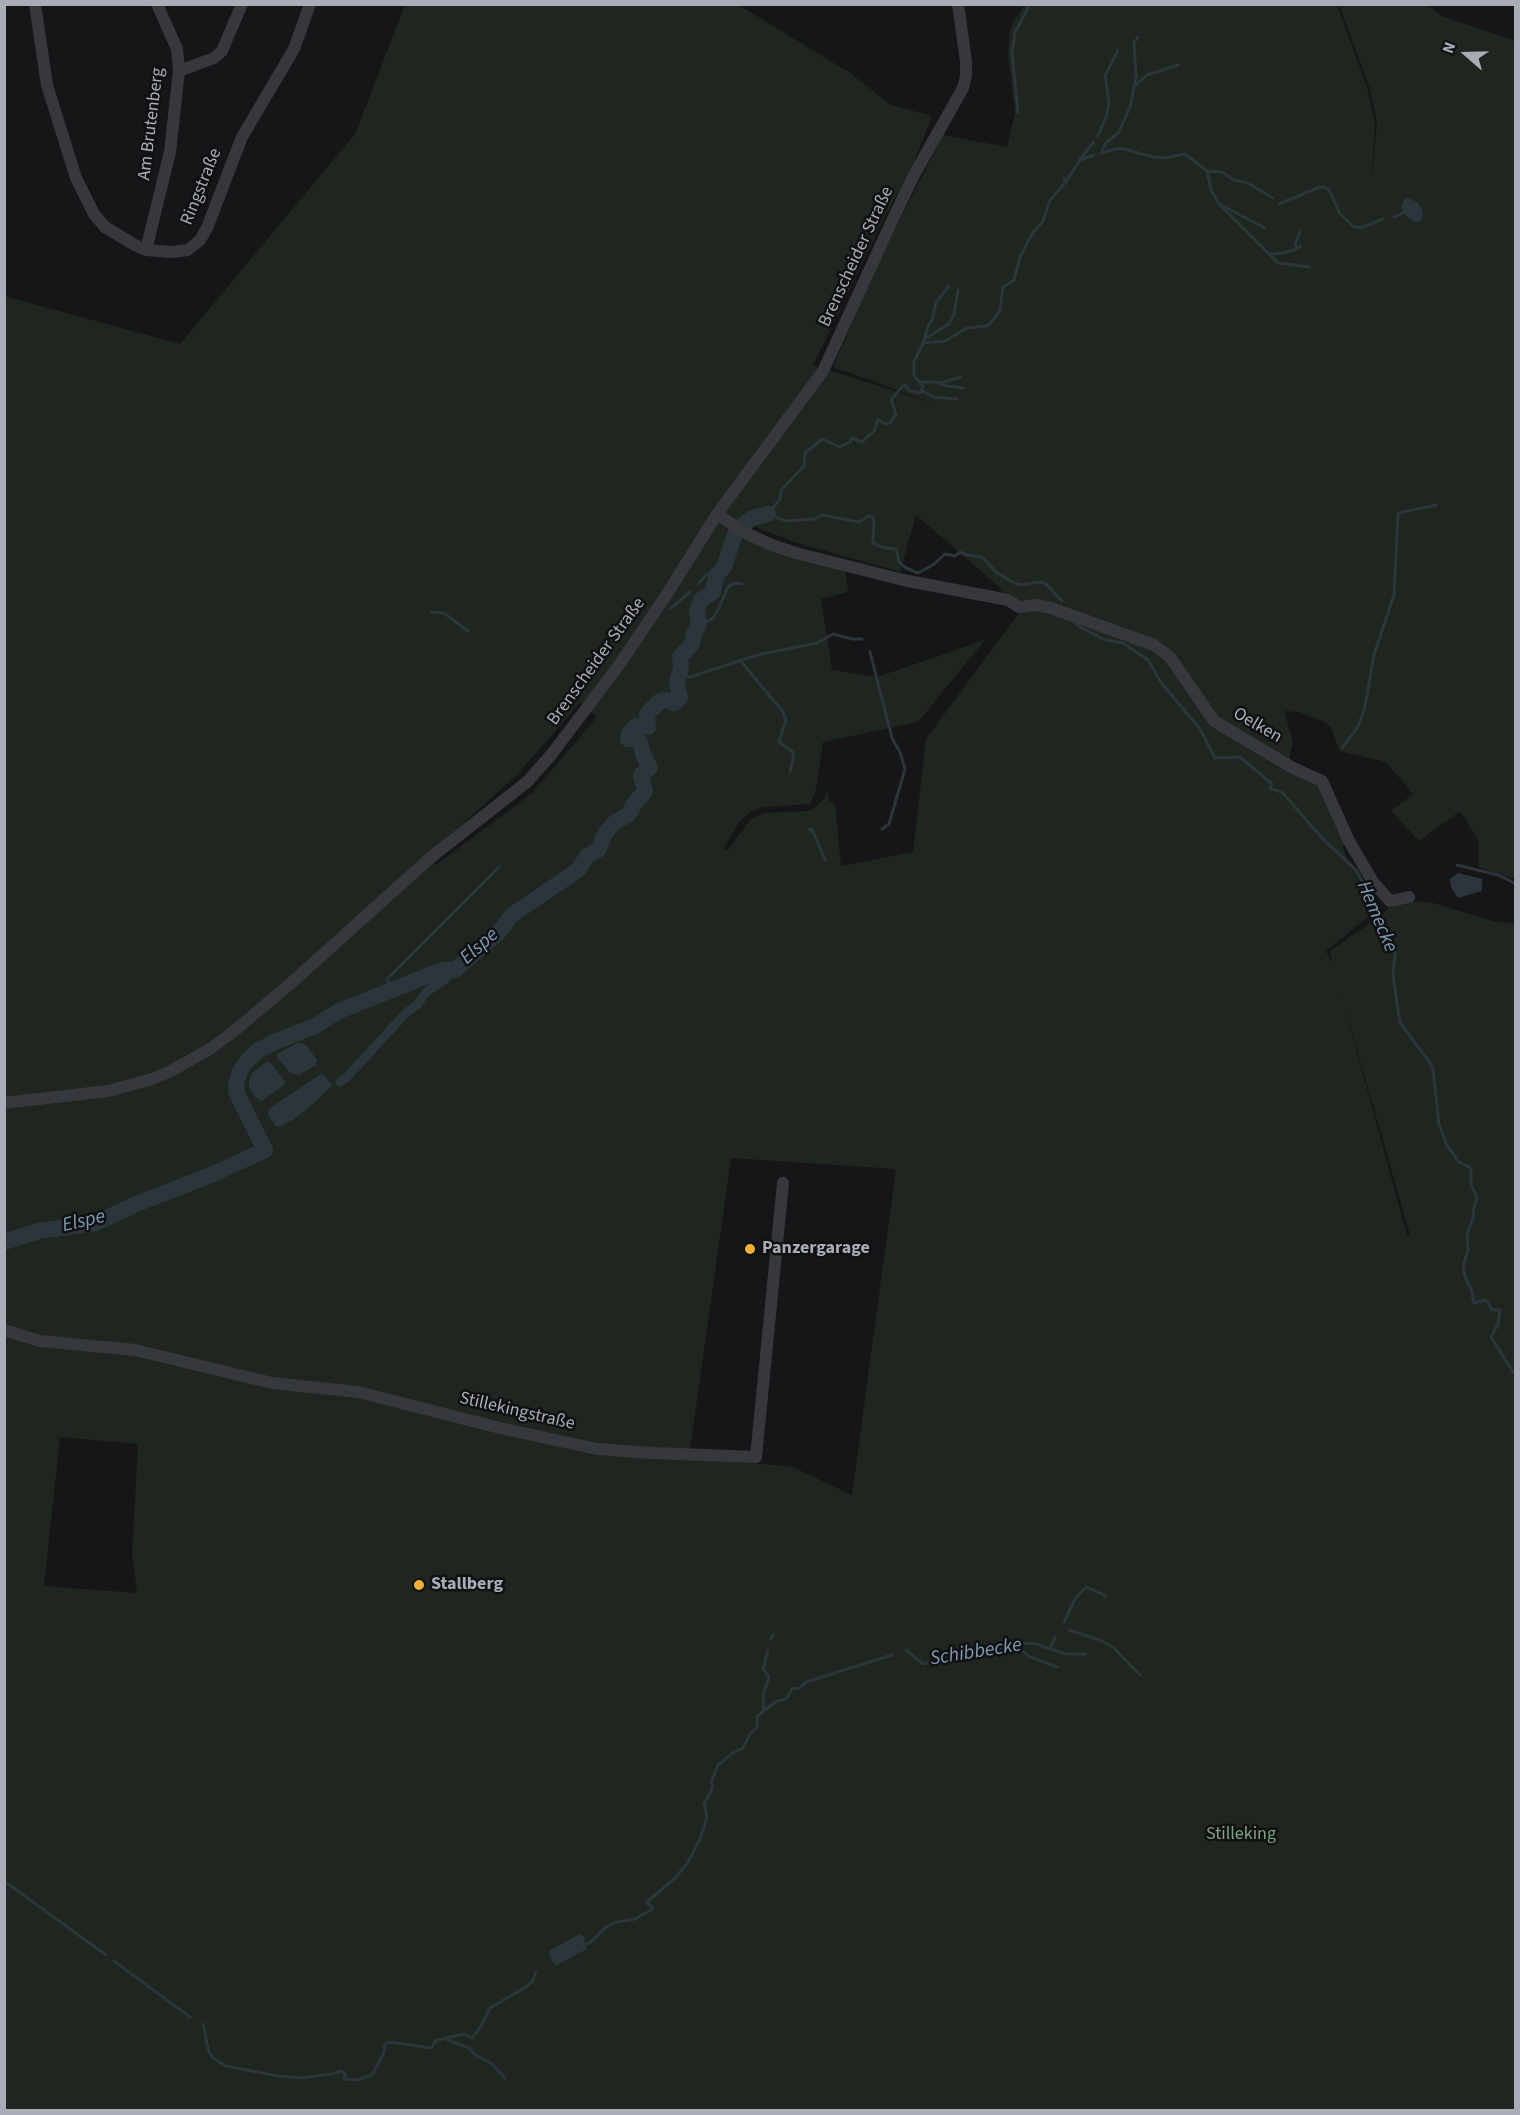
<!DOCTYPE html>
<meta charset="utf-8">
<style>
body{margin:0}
#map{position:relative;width:1520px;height:2115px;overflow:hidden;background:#161618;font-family:"Source Sans 3",sans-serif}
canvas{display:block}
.frame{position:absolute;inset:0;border:6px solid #a8adb8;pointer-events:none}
.north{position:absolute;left:1436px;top:24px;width:60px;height:60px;-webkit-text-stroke:4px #111113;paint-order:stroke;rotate:290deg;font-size:16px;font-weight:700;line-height:24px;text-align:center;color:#a8adb8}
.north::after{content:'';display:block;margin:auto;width:21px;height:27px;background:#a8adb8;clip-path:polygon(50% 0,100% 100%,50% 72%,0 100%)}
</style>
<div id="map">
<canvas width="1520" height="2115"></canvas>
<div class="frame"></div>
<div class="north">N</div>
</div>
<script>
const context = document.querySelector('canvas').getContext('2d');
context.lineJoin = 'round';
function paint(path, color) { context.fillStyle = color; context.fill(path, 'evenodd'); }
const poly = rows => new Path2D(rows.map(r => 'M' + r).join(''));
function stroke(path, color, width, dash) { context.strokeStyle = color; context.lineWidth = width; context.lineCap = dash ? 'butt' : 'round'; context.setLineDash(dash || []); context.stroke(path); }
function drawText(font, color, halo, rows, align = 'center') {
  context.font = font + ' "Source Sans 3",sans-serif'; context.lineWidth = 5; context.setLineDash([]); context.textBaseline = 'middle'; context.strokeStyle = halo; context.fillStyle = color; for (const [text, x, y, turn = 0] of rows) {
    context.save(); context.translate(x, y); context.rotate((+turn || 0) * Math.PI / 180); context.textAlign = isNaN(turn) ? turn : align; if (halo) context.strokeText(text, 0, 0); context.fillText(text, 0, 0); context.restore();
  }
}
paint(poly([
 [405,5,739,5,850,73,891,105,932,116,909,174,884,218,813,365,939,405,833,367,878,263,943,135,1007,147,1015,113,1008,54,1010,32,1013,23,1024,5,1337,5,1367,87,1375,123,1372,181,1377,122,1369,86,1339,5,1428,5,1442,16,1515,41,1515,879,1478,867,1479,842,1464,816,1459,812,1419,841,1391,811,1413,794,1386,762,1339,751,1331,727,1322,721,1299,712,1284,711,1293,742,1289,760,1215,719,1163,645,1051,606,1010,598,997,585,916,515,900,572,794,542,753,526,748,537,845,567,848,592,821,599,832,670,877,677,985,640,918,722,823,742,816,790,810,804,763,807,752,811,739,822,724,848,727,851,751,819,764,813,807,811,815,808,824,798,828,789,829,803,835,803,841,866,913,852,926,739,1019,613,1036,608,1154,647,1168,658,1212,725,1316,781,1347,842,1342,847,1347,858,1358,870,1379,908,1326,951,1332,963,1330,951,1383,914,1388,908,1402,901,1430,902,1493,921,1515,924,1515,2110,5,2110,4,296,180,344,355,134],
 [580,703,597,717,532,793,436,865,430,853,516,776],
 [1340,990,1341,994,1410,1235,1407,1235],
 [731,1158,896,1169,852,1495,793,1467,689,1457],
 [60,1437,138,1444,132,1554,137,1593,44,1586]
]), '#1e261f');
paint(poly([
 [1406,197,1417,202,1422,209,1423,216,1419,222,1414,222,1403,213,1401,206],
 [1458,873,1482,879,1482,891,1458,898,1451,887,1450,879],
 [299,1042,306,1045,317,1060,316,1065,299,1075,290,1073,277,1057,277,1054],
 [267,1061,272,1064,286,1083,262,1101,255,1097,249,1087,249,1082,252,1073],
 [321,1074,324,1075,332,1085,316,1101,293,1120,279,1127,276,1126,268,1115,269,1109],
 [579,1934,583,1936,587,1949,557,1965,555,1964,550,1958,549,1951]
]), '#2c353c');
stroke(poly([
 [1135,86,1147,75,1178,65],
 [1018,113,1012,52,1015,33,1030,4],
 [1098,136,1106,117,1109,103,1105,76,1118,50],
 [1101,153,1120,148,1153,157,1166,158,1185,154,1207,171,1222,172,1234,180,1248,183,1273,198],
 [1101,153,1106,143,1119,132,1130,107,1136,77,1134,43,1138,37],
 [1080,159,1094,142],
 [1207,171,1211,190,1219,204,1278,263,1309,267],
 [1065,183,1080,160,1094,155],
 [1279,204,1320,187,1325,187,1329,190,1340,214,1353,226,1361,228,1383,219],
 [1221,205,1265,228],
 [1394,217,1403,213],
 [1297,249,1295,244,1300,232],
 [1271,254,1283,253,1297,249,1300,246],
 [925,339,949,324,954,314,958,290],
 [923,343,929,324,932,320,936,302,949,286],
 [921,382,936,382,947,386,963,388],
 [940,383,961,377],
 [922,391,934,397,957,399],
 [698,584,706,575,712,573,716,576],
 [1062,601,1046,584,1041,582,1021,585,1014,583,996,572,982,557,967,555,960,552,955,556,945,554,933,565,918,573,906,568,899,562,896,549,884,548,873,543,874,521,873,518,869,516,859,522,822,515,814,519,786,521,768,514,780,499,781,490,804,466,805,453,822,439,840,447,850,442,852,438,862,442,874,431,878,420,886,424,890,423,893,419,896,414,891,400,902,387,905,385,910,391,920,393,923,386,914,376,914,362,923,343,945,341,967,328,988,326,1000,311,1003,287,1014,280,1020,257,1032,234,1043,221,1050,200,1065,183,1064,179],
 [670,609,690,592],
 [431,612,444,613,468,631],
 [1074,622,1078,626,1105,640,1123,643,1148,660,1160,681,1200,729,1215,758,1240,757,1272,784,1270,789,1282,792,1322,838,1356,870,1378,910,1393,947,1395,954,1393,975,1400,1023,1428,1060,1433,1069,1439,1124,1447,1146,1459,1162,1469,1167,1471,1170,1471,1184,1477,1198,1473,1211,1474,1216,1467,1234,1468,1250,1463,1266,1465,1277,1471,1289,1474,1303,1485,1300,1487,1301,1492,1310,1500,1310,1498,1324,1491,1337,1513,1372],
 [692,644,699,640,706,622,713,618,718,610,728,587,734,583,742,584],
 [870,652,892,738,900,752,905,769,889,824,882,829],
 [740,660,783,712,786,720,779,742,794,753,790,772],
 [679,675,691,677,699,674,761,654,817,643,833,634,852,639,862,639],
 [1342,748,1357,728,1364,711,1374,655,1394,595,1398,513,1436,505],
 [809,830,812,829,825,860],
 [1457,865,1498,875,1516,884],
 [391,991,387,979,499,867],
 [1064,1622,1075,1599,1086,1587,1106,1596],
 [1069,1630,1100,1640,1113,1647,1140,1675],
 [771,1639,773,1635],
 [1017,1646,1028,1656,1057,1667],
 [1050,1649,1055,1637],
 [906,1650,923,1664,947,1659,966,1658,1027,1643,1036,1644,1065,1654,1085,1654],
 [764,1710,763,1695,769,1677,763,1669,768,1650],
 [4,1881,106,1955],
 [587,1944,591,1942,606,1927,616,1922,635,1919,653,1909,647,1902,676,1877,688,1862,700,1839,707,1817,704,1804,712,1789,712,1780,718,1765,734,1752,743,1748,750,1734,757,1727,757,1716,777,1701,786,1699,792,1689,800,1688,806,1682,892,1655],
 [114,1961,190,2017],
 [203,2024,209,2052,213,2058,226,2066,278,2076,300,2078,333,2074,340,2071,345,2073,344,2079,356,2080,372,2075,383,2055,385,2044,388,2042,432,2048,435,2041,438,2040,463,2034,472,2038,480,2028,490,2008,526,1987,532,1982,536,1972],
 [445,2039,469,2048,475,2055,491,2063,505,2078]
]), '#2c353c', 3);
stroke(poly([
 [340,1082,346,1078,406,1013,418,1004,425,993,444,980,455,970]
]), '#2c353c', 9);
stroke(poly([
 [4,1242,39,1231,96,1223,136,1204,211,1175,265,1150,237,1094,236,1085,239,1073,246,1062,257,1051,277,1041,315,1026,339,1011,442,970,455,970,499,932,512,915,578,870,587,856,598,850,606,832,614,823,629,814,634,804,645,791,641,775,650,768,644,757,640,742,636,739,628,739,629,734,636,726,648,727,647,714,660,701,666,700,674,703,680,698,677,682,681,668,680,657,692,644,693,635,699,625,697,612,701,600,713,592,716,576,724,567,736,531,752,518,768,514]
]), '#2c353c', 16);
stroke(poly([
 [35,4,47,85,76,178,94,214,105,227,133,244,146,250,171,252,188,250,200,240,207,228,242,137,294,49,310,4],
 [179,71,214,58,222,51,242,4],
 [146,250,170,152,179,71,177,49,157,4],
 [717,514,744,532,769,544,796,553,903,580,1008,600,1019,607,1036,605,1051,608,1154,645,1170,657,1214,721,1293,768,1322,781,1349,841,1373,882,1390,901,1409,897],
 [4,1103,108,1091,149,1080,169,1072,210,1049,233,1032,290,984,430,858,527,782,551,755,619,665,667,594,717,514,823,371,892,221,914,175,963,88,966,76,966,62,958,4],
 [4,1330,40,1341,135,1350,272,1383,358,1392,500,1428,597,1449,652,1453,756,1457,783,1183]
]), '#37383d', 12);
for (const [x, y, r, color] of [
 [750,1249,6,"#f2b134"],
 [419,1585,6,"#f2b134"]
]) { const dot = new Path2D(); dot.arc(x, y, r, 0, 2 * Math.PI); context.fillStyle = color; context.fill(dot); stroke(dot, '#111113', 2); }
drawText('18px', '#a8adb8', '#111113', [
 ["Am Brutenberg",152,124,-83],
 ["Ringstraße",202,187,-68],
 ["Brenscheider Straße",857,257,-65],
 ["Brenscheider Straße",597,662,-54],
 ["Oelken",1257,726,30],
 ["Stillekingstraße",517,1412,13]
]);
drawText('bold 18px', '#a8adb8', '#111113', [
 ["Panzergarage",762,1249],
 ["Stallberg",431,1585]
], 'left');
drawText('18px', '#7fa381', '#111113', [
 ["Stilleking",1241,1835]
]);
drawText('italic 20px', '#7f9bb3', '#111113', [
 ["Hemecke",1376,917,67],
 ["Elspe",480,947,-42],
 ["Elspe",84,1222,-13],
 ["Schibbecke",976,1653,-9]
]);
</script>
